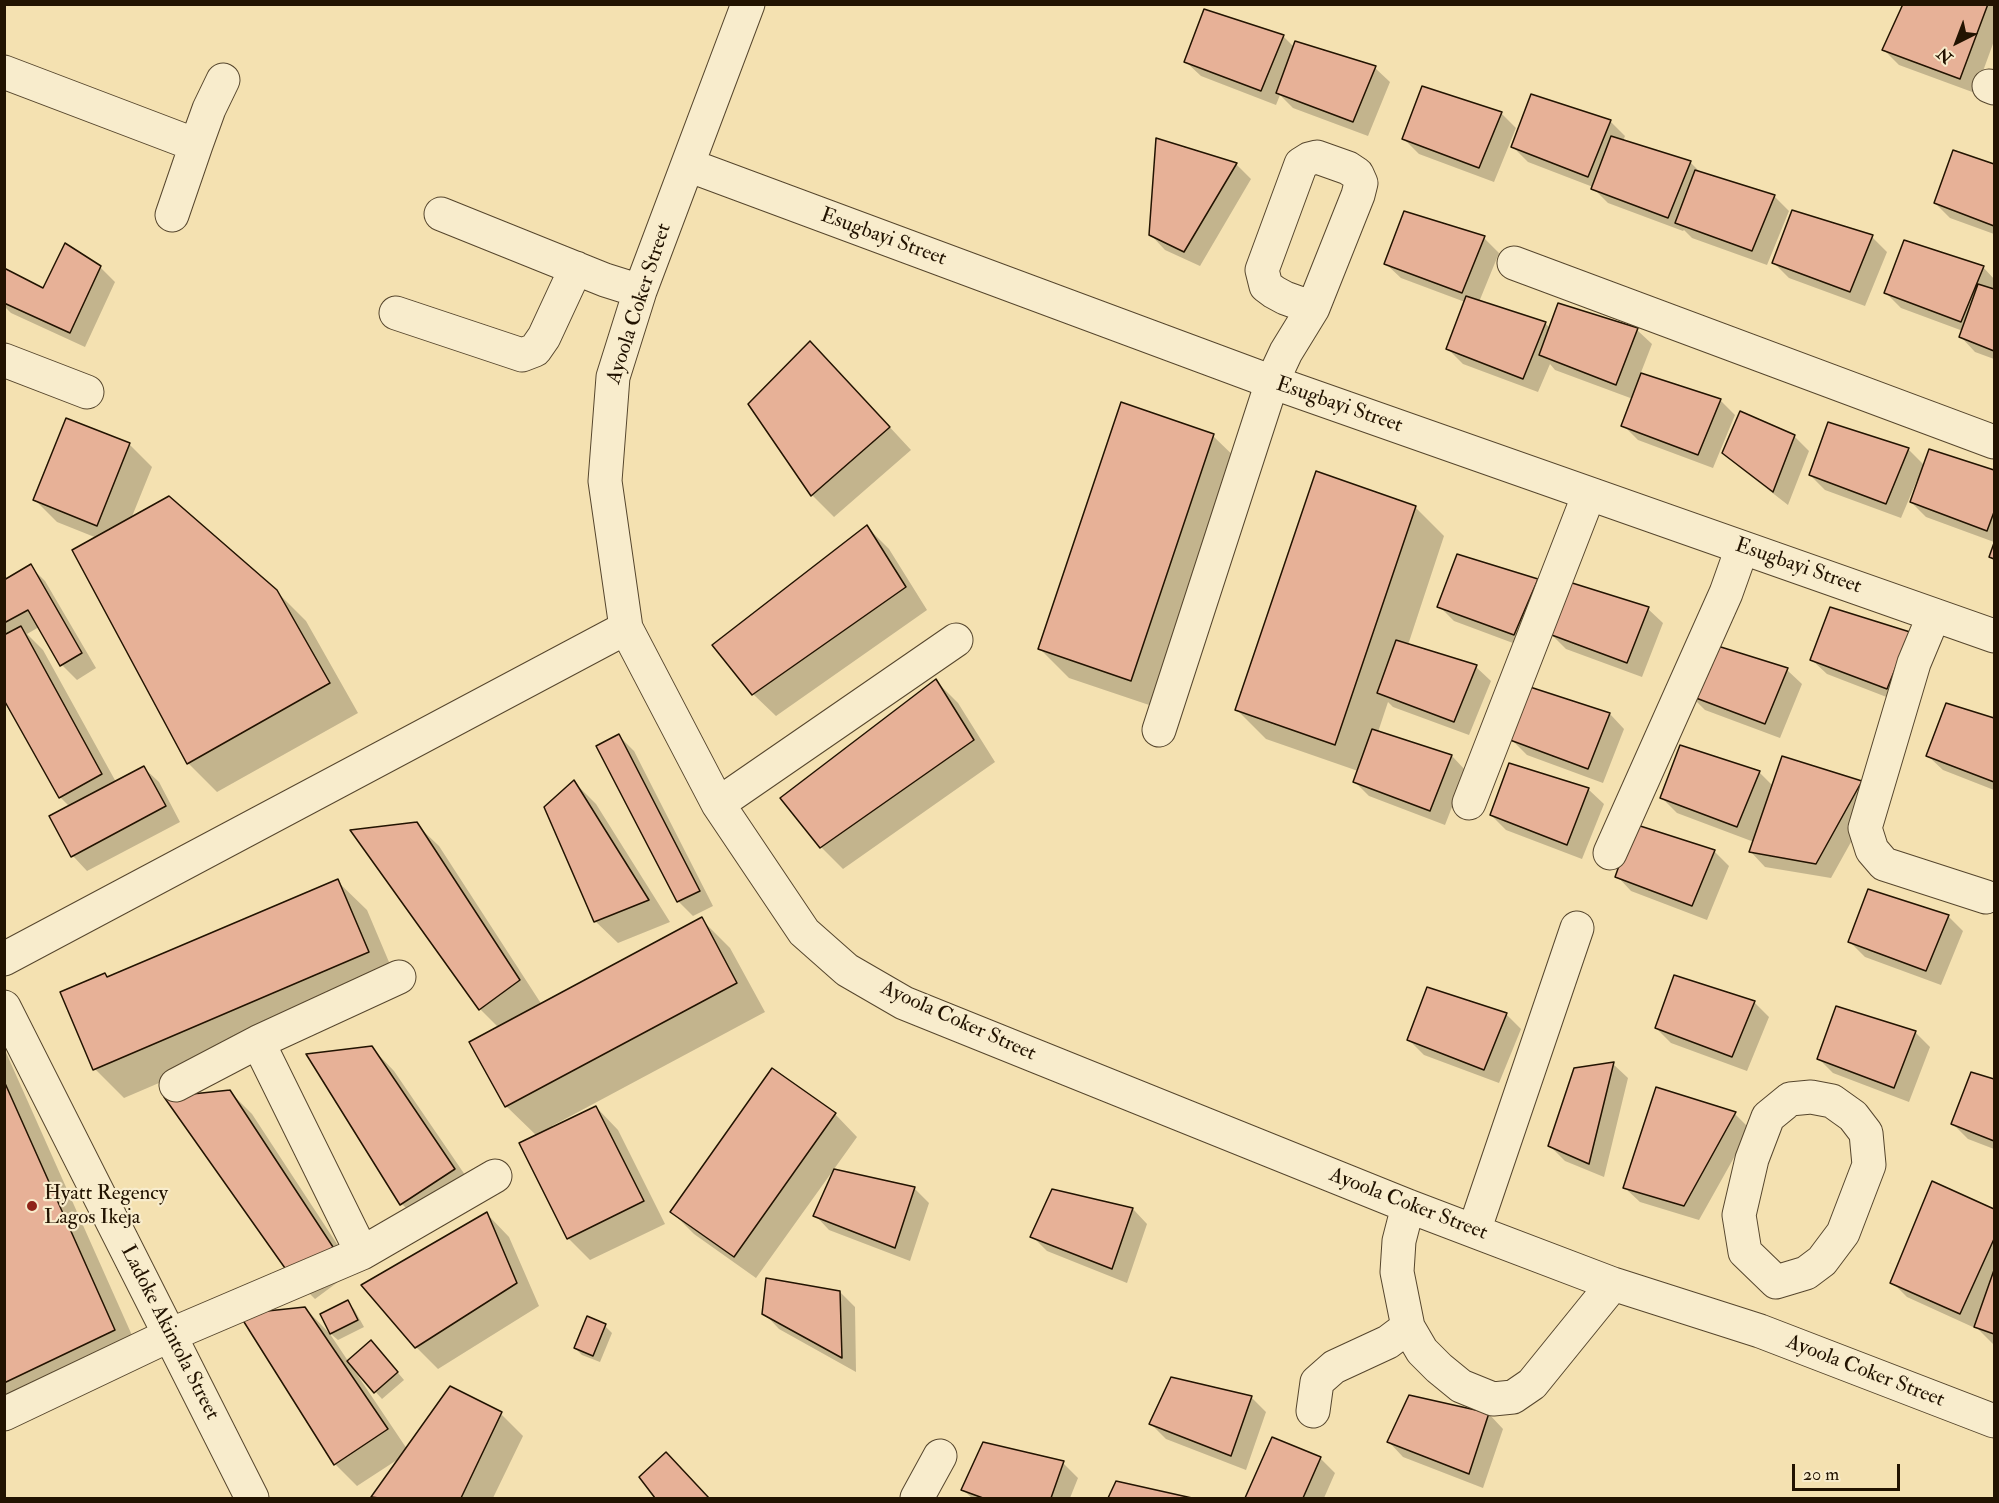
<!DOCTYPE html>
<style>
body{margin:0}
#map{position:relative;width:1999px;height:1503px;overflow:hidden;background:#f4e1b1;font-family:"IM FELL Double Pica",serif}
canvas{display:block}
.frame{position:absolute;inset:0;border:6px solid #221301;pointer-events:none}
.north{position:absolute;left:1927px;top:12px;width:60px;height:60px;-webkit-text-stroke:4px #f8eccc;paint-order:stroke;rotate:222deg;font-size:16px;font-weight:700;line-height:24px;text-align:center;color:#221301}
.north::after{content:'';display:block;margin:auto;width:21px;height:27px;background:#221301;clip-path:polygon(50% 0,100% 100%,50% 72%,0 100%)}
.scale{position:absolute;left:1792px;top:1464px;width:108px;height:27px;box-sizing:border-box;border:3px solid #221301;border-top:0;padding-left:8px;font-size:18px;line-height:21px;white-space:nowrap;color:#221301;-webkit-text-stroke:4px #f8eccc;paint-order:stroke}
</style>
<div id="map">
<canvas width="1999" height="1503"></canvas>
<div class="frame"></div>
<div class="north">N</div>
<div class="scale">20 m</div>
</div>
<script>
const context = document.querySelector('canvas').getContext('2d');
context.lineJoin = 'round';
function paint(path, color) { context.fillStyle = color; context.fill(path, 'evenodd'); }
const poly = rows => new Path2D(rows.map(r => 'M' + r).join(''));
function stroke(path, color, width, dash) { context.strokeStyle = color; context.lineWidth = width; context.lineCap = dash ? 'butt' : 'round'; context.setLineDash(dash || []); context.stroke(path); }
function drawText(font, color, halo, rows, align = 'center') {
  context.font = font + ' "IM FELL Double Pica",serif'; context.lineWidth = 4.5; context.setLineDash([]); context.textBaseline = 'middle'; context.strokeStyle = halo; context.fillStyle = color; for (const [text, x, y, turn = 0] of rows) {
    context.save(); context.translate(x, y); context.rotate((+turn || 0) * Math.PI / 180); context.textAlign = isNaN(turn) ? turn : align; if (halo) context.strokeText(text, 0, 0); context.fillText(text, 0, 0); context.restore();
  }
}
paint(poly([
 [1905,4,1992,4,1994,7,1994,41,1975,93,1899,65,1884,50],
 [1283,36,1294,47,1375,68,1390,82,1368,136,1293,108,1280,95,1276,105,1201,76,1186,62],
 [1501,113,1516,128,1494,182,1419,154,1404,139],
 [1610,121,1625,136,1623,141,1690,162,1702,174,1774,196,1789,211,1767,265,1692,238,1684,230,1683,231,1608,203,1593,188,1593,187,1528,162,1513,147],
 [1954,152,1994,165,1994,234,1950,218,1935,203],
 [1236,164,1251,179,1200,266,1165,250,1150,234],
 [1872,237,1887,252,1865,306,1789,278,1774,263],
 [1484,238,1499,253,1479,302,1545,323,1550,328,1559,304,1637,330,1652,344,1640,375,1720,400,1735,415,1713,468,1638,440,1623,425,1633,399,1555,370,1550,364,1538,392,1463,364,1448,349,1465,302,1401,278,1386,264],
 [100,267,115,282,85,347,11,313,4,306,4,270,44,290],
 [1983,267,1994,279,1994,359,1975,352,1961,337,1963,331,1901,308,1886,293],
 [832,365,911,450,834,517,812,495],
 [1213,436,1243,465,1161,709,1069,678,1040,649],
 [1794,436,1809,451,1788,505,1739,467,1724,452],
 [129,444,152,467,131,519,276,591,306,621,358,713,217,792,188,763,97,538,57,522,35,500],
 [1908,449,1925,466,1930,451,1994,471,1994,542,1926,517,1911,502,1919,481,1917,480,1901,518,1825,490,1810,475],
 [1415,507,1444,536,1408,645,1476,667,1491,681,1469,735,1393,707,1388,702,1378,732,1452,756,1466,771,1445,825,1369,796,1354,781,1358,771,1266,739,1237,710],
 [867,527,889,549,927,610,776,716,753,694],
 [30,566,45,581,96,668,77,680,62,665,39,627,27,634,43,650,116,782,144,768,159,782,180,822,87,871,73,856,51,817,70,807,60,797,4,697,4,581],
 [1537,580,1552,595,1529,649,1454,621,1439,606],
 [1648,609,1663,623,1642,677,1566,649,1551,634],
 [1909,634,1902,703,1827,674,1812,660],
 [1787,670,1802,684,1780,738,1705,710,1690,695],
 [936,681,958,703,995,762,843,869,821,847],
 [1947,705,1994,720,1994,790,1943,770,1928,756],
 [1610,714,1624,729,1603,783,1527,755,1512,740],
 [619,736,634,751,713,906,693,916,678,901],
 [1510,764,1589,790,1604,804,1582,859,1506,830,1491,815],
 [1759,772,1773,786,1861,783,1876,797,1831,878,1765,867,1751,852,1754,842,1677,813,1662,798],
 [574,782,596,804,670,922,618,943,595,921],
 [416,824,439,846,542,1005,701,919,730,948,765,1012,552,1126,553,1128,596,1107,618,1130,665,1224,590,1260,568,1238,537,1136,506,1106,499,1028,480,1009],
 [1714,851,1729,866,1707,920,1631,891,1617,876],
 [337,881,367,910,397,981,124,1098,95,1069,108,978],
 [1948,916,1963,931,1941,985,1865,957,1850,942],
 [1428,989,1506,1014,1521,1029,1499,1083,1424,1055,1409,1040],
 [1754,1002,1769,1017,1747,1071,1671,1043,1656,1028],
 [1837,1007,1916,1033,1930,1047,1909,1102,1833,1073,1818,1058],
 [4,1048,143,1360,4,1426],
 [372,1048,394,1071,476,1191,424,1226,402,1204],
 [1613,1064,1628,1078,1604,1177,1565,1161,1550,1146],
 [773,1070,835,1114,857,1137,756,1278,694,1234,672,1212],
 [1972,1073,1994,1081,1994,1149,1968,1139,1953,1124],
 [1657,1089,1735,1114,1750,1129,1699,1220,1640,1202,1625,1188],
 [229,1091,252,1114,354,1270,315,1299,293,1277],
 [1933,1183,1994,1211,1994,1345,1976,1327,1975,1328,1907,1297,1892,1282],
 [914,1188,929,1203,910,1261,829,1230,815,1215],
 [1133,1209,1147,1224,1127,1283,1047,1251,1032,1236],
 [487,1214,509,1237,539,1306,438,1369,416,1347],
 [840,1292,855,1307,856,1372,779,1329,764,1313],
 [347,1302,354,1309,364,1327,338,1340,331,1334,322,1315],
 [305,1308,330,1334,348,1361,378,1349,404,1380,382,1399,355,1369,354,1370,407,1449,501,1414,523,1436,493,1498,374,1498,373,1497,400,1458,357,1486,335,1464],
 [605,1326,612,1333,600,1362,582,1355,575,1348],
 [1251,1397,1266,1412,1246,1470,1166,1439,1151,1424],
 [1489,1414,1503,1429,1483,1488,1403,1457,1389,1442],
 [1273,1439,1320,1458,1335,1473,1324,1498,1247,1498],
 [1063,1463,1078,1478,1070,1498,972,1498,963,1490],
 [681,1469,708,1498,657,1498,641,1477],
 [1116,1483,1185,1498,1109,1498]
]), '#0003');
const building = poly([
 [1903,4,1988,4,1960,79,1882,50,1903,4],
 [1204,9,1284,35,1261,91,1184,62,1204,9],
 [1295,41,1376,66,1353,122,1276,93,1295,41],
 [1422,86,1502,112,1479,168,1402,139,1422,86],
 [1531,94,1611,120,1588,177,1511,147,1531,94],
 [1611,136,1691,161,1668,218,1591,189,1611,136],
 [1156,138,1237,163,1184,252,1149,235,1156,138],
 [1953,150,1994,164,1994,226,1934,203,1953,150],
 [1695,170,1775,195,1752,251,1675,223,1695,170],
 [1792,210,1873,235,1850,292,1772,263,1792,210],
 [1404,211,1485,236,1462,293,1384,264,1404,211],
 [1904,240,1984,266,1961,322,1884,293,1904,240],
 [65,243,101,266,70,333,4,303,4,268,43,288,65,243],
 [1978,284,1994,289,1994,351,1959,337,1978,284],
 [1466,296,1546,322,1523,379,1446,349,1466,296],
 [1558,303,1638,328,1616,385,1539,355,1558,303],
 [810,341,890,427,811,496,748,404,810,341],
 [1641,373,1721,399,1698,455,1621,426,1641,373],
 [1121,402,1214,434,1131,681,1038,649,1121,402],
 [1740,411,1795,435,1773,492,1722,453,1740,411],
 [66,418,130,443,97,526,33,500,66,418],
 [1828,422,1909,448,1886,504,1809,475,1828,422],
 [1929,449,1994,470,1994,512,1987,531,1910,502,1929,449],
 [1316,471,1416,506,1335,745,1235,710,1316,471],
 [169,496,277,590,330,683,187,764,72,550,169,496],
 [867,525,906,587,752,695,712,645,867,525],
 [1994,543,1994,559,1989,557,1994,543],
 [1457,554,1538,579,1514,635,1437,607,1457,554],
 [31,564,82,653,60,666,28,610,4,623,4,580,31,564],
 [1569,582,1649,607,1627,663,1549,634,1569,582],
 [1830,607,1910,632,1887,689,1810,660,1830,607],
 [21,626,102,774,59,798,4,700,4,635,21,626],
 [1396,640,1477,665,1454,722,1377,693,1396,640],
 [1708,643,1788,668,1765,724,1688,695,1708,643],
 [936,679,974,740,820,848,780,798,936,679],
 [1530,687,1610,713,1588,769,1510,740,1530,687],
 [1946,703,1994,718,1994,782,1926,756,1946,703],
 [1372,729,1452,755,1430,811,1353,782,1372,729],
 [619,734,700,891,677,902,596,746,619,734],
 [1680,745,1760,771,1737,827,1660,798,1680,745],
 [1782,756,1862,781,1816,864,1749,852,1782,756],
 [1509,763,1589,788,1567,845,1490,815,1509,763],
 [144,766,166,806,71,857,49,816,144,766],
 [574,780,649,900,594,922,544,807,574,780],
 [417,822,520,980,479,1010,350,830,417,822],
 [1634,824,1715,850,1692,906,1615,877,1634,824],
 [338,879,369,952,93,1070,60,992,105,973,107,977,338,879],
 [1868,889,1949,915,1926,971,1848,942,1868,889],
 [702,917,737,983,505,1107,469,1042,702,917],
 [1674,975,1755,1001,1732,1057,1655,1028,1674,975],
 [1427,987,1507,1013,1484,1070,1407,1040,1427,987],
 [1836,1006,1916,1031,1894,1088,1817,1059,1836,1006],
 [372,1046,455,1169,400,1205,306,1054,372,1046],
 [1614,1062,1589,1164,1548,1146,1574,1068,1614,1062],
 [772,1068,836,1113,734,1257,670,1212,772,1068],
 [1971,1072,1994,1079,1994,1141,1951,1124,1971,1072],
 [4,1081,115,1330,4,1383,4,1081],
 [1656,1087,1736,1112,1684,1206,1623,1188,1656,1087],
 [230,1090,333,1247,292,1278,164,1097,230,1090],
 [596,1106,644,1201,567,1239,519,1143,596,1106],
 [834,1169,915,1187,895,1248,813,1216,834,1169],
 [1932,1181,1994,1209,1994,1239,1960,1314,1890,1283,1932,1181],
 [1052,1189,1133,1208,1112,1269,1030,1237,1052,1189],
 [487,1212,517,1283,415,1348,361,1285,487,1212],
 [1994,1270,1994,1334,1974,1327,1994,1270],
 [766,1278,840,1291,842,1358,762,1314,766,1278],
 [348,1300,358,1320,330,1334,320,1314,348,1300],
 [305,1307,388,1429,334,1465,239,1314,305,1307],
 [587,1316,606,1324,593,1356,574,1348,587,1316],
 [371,1340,398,1372,374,1393,347,1361,371,1340],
 [1171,1377,1252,1396,1231,1456,1149,1424,1171,1377],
 [450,1386,502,1412,461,1498,379,1498,371,1497,450,1386],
 [1409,1395,1489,1413,1469,1474,1387,1442,1409,1395],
 [1272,1437,1321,1457,1303,1498,1245,1498,1272,1437],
 [983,1442,1064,1461,1051,1498,983,1498,961,1490,983,1442],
 [666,1452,709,1498,655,1498,639,1477,666,1452],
 [1116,1481,1192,1498,1108,1498,1116,1481]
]);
paint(building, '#e7b197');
stroke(building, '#221301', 1.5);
const minor = poly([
 [748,4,640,291,613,377,605,481,626,628,718,804,804,932,847,970,904,1003,1408,1206,1613,1284,1760,1331,1994,1421],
 [4,72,196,145,209,109,223,80],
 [1989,86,1994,88],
 [688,165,1272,382,1994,636],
 [441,214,605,280,640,291],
 [172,215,196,145],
 [1514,263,1994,442],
 [396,313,522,355,535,350,544,337,576,268],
 [4,360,87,392],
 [1934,615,1914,663,1865,828,1872,850,1884,864,1986,897],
 [1159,730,1272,382,1286,352,1313,308,1358,195,1361,183,1357,174,1348,168,1317,157,1309,159,1301,164,1262,270,1266,286,1274,292,1285,298,1313,308],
 [1469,803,1589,494],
 [718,804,956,640],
 [1610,853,1726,593,1742,548],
 [4,959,626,628],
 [4,1007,252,1498],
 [258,1042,362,1253],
 [176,1085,258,1042,399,977],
 [1811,1097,1832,1101,1853,1116,1866,1133,1869,1165,1843,1233,1822,1261,1806,1273,1776,1282,1745,1252,1739,1215,1752,1159,1768,1117,1790,1099,1811,1097],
 [1408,1206,1399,1241,1397,1272,1408,1327,1422,1351,1439,1368,1461,1386,1493,1399,1513,1397,1532,1384,1613,1284],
 [1474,1231,1577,928],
 [1313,1411,1317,1382,1334,1367,1388,1342,1408,1327],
 [4,1414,170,1335,362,1253,495,1176],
 [917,1498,940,1456]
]);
stroke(minor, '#56462d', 35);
stroke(minor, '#f8eccc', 33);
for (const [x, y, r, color] of [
 [32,1206,6,"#8f2418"]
]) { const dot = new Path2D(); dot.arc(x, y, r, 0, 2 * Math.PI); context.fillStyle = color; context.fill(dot); stroke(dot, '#f8eccc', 2); }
drawText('21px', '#221301', '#f8eccc', [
 ["Esugbayi Street",883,238,20],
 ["Ayoola Coker Street",640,304,-72],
 ["Esugbayi Street",1339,406,19],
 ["Esugbayi Street",1798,567,19],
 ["Ayoola Coker Street",958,1022,24],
 ["Ayoola Coker Street",1408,1205,21],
 ["Ladoke Akintola Street",169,1333,63],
 ["Ayoola Coker Street",1865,1372,21]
]);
drawText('21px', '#221301', '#f8eccc', [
 ["Hyatt Regency",44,1194],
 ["Lagos Ikeja",44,1218]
], 'left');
</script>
